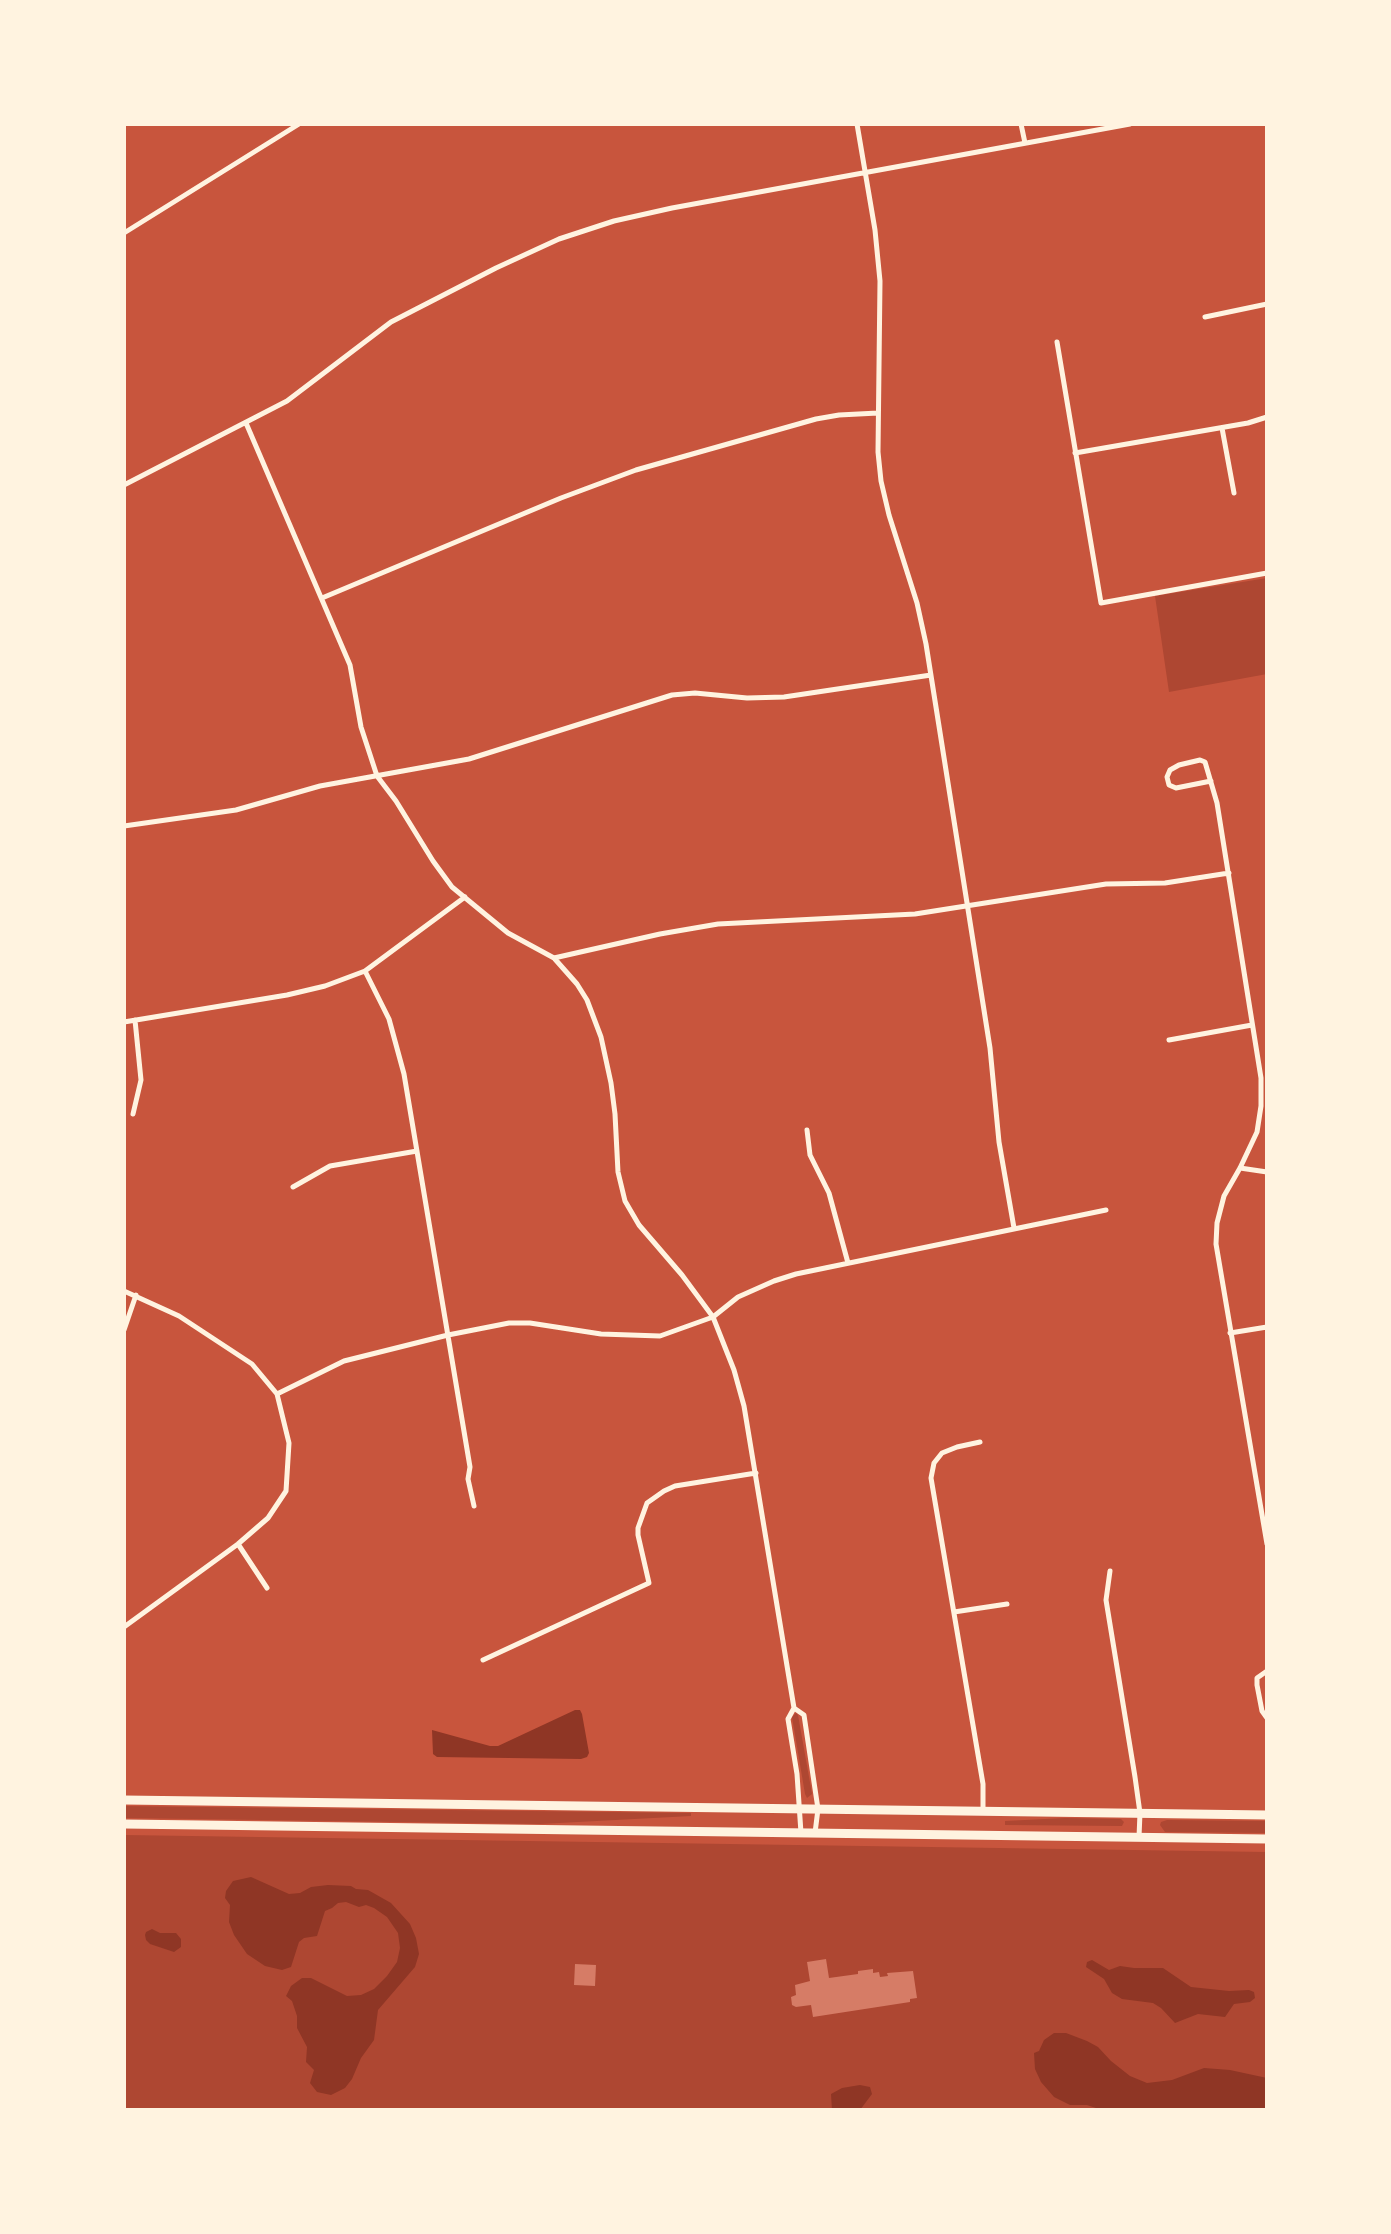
<!DOCTYPE html>
<style>
body{margin:0}
#map{position:relative;width:1391px;height:2234px;overflow:hidden;background:#c8553d;font-family:Cabin,sans-serif}
canvas{display:block}
.frame{position:absolute;inset:0;border:126px solid #fff3e0;pointer-events:none}
</style>
<div id="map">
<canvas width="1391" height="2234"></canvas>
<div class="frame"></div>
</div>
<script>
const context = document.querySelector('canvas').getContext('2d');
context.lineJoin = 'round';
function paint(path, color) { context.fillStyle = color; context.fill(path, 'evenodd'); }
const poly = rows => new Path2D(rows.map(r => 'M' + r).join(''));
function stroke(path, color, width, dash) { context.strokeStyle = color; context.lineWidth = width; context.lineCap = dash ? 'butt' : 'round'; context.setLineDash(dash || []); context.stroke(path); }
paint(poly([
 [1267,578,1267,674,1169,692,1155,596],
 [796,1713,798,1715,812,1794,807,1798,805,1794,792,1717],
 [124,1806,691,1813,691,1816,540,1824,124,1818],
 [1065,1818,1121,1819,1124,1822,1122,1826,1005,1825,1005,1821],
 [1167,1820,1267,1821,1267,1833,1165,1832,1160,1825,1161,1822],
 [124,1835,1267,1852,1267,2110,124,2110]
]), '#ae4732');
paint(poly([
 [575,1710,580,1710,582,1714,589,1753,587,1757,581,1759,437,1757,433,1754,432,1730,490,1746,498,1746],
 [251,1877,289,1894,300,1893,311,1887,328,1885,351,1886,356,1889,368,1890,391,1903,410,1924,416,1938,419,1954,415,1967,378,2010,374,2040,361,2058,352,2079,345,2088,331,2095,317,2092,310,2083,314,2070,306,2062,307,2047,297,2028,297,2016,292,2001,286,1996,291,1986,302,1978,311,1978,347,1996,361,1995,374,1989,387,1976,397,1962,400,1948,398,1933,387,1917,374,1908,366,1905,359,1907,346,1902,338,1903,332,1908,325,1911,317,1936,304,1938,299,1942,291,1967,282,1970,265,1966,247,1954,234,1935,229,1922,230,1905,225,1898,226,1891,233,1881],
 [152,1929,160,1933,176,1933,181,1939,181,1947,174,1952,150,1944,146,1940,145,1935,146,1932],
 [1092,1960,1109,1970,1120,1966,1134,1968,1163,1968,1191,1987,1229,1991,1249,1990,1254,1992,1255,1998,1250,2002,1234,2004,1225,2017,1198,2014,1175,2023,1161,2008,1153,2003,1122,1999,1112,1993,1104,1979,1086,1967,1087,1962],
 [1054,2033,1066,2033,1087,2041,1098,2047,1111,2061,1130,2076,1147,2083,1172,2080,1204,2068,1230,2070,1267,2078,1267,2110,1102,2110,1087,2105,1070,2105,1054,2097,1041,2082,1035,2069,1034,2053,1039,2051,1044,2040],
 [860,2085,870,2087,872,2094,860,2110,832,2110,831,2094,842,2088]
]), '#8f3625');
paint(poly([
 [826,1959,829,1978,858,1974,858,1971,873,1969,873,1973,879,1972,880,1977,888,1976,887,1973,913,1971,917,1998,910,1999,910,2002,813,2017,811,2005,796,2007,792,2005,791,1997,796,1995,795,1985,810,1981,807,1962],
 [575,1964,596,1965,595,1986,574,1985]
]), '#d67c66');
stroke(poly([
 [857,124,875,230,880,281,878,452,881,481,889,515,917,603,926,644,990,1048,999,1142,1014,1228],
 [1021,124,1025,143],
 [124,233,299,124],
 [1205,317,1267,304],
 [1057,342,1101,603,1267,573],
 [246,423,350,665,361,727,377,776,396,801,433,861,452,887,508,933,554,958,577,984,587,1000,601,1037,611,1083,615,1114,618,1172,625,1201,639,1225,682,1275,713,1317,734,1370,744,1406,794,1708,788,1719,797,1774,801,1833],
 [1222,428,1234,493],
 [1075,453,1248,423,1267,417],
 [124,485,287,401,391,322,496,268,559,239,614,221,672,208,1130,124],
 [322,598,561,498,636,470,816,419,839,415,878,413],
 [1211,781,1176,788,1169,785,1167,777,1170,770,1179,765,1200,760,1205,762,1217,803,1261,1078,1261,1106,1257,1132,1240,1168,1224,1196,1217,1223,1216,1244,1267,1544],
 [124,826,236,810,320,786,469,759,672,695,695,693,747,698,784,697,931,675],
 [554,958,660,934,718,924,915,914,1106,884,1165,883,1229,873],
 [365,971,389,1019,404,1074,470,1467,468,1479,474,1506],
 [124,1022,287,995,325,986,365,971,465,897],
 [1169,1040,1252,1025],
 [133,1114,141,1080,135,1020],
 [807,1130,810,1155,829,1193,848,1263],
 [1240,1168,1267,1172],
 [293,1187,330,1166,417,1151],
 [124,1291,179,1316,252,1364,277,1394,289,1443,286,1491,268,1518,238,1544,124,1627],
 [124,1330,136,1295],
 [1230,1333,1267,1327],
 [277,1394,344,1361,448,1335,509,1323,530,1323,601,1334,660,1336,713,1317,738,1297,774,1281,796,1274,1106,1210],
 [980,1442,957,1447,942,1453,934,1463,931,1478,983,1784,983,1811],
 [238,1544,267,1588],
 [1110,1571,1106,1600,1135,1777,1140,1813,1139,1837],
 [954,1612,1007,1604],
 [483,1660,649,1583,638,1535,638,1528,647,1503,664,1491,675,1486,756,1473],
 [1267,1671,1257,1678,1257,1685,1262,1711,1267,1718],
 [794,1708,804,1715,818,1809,815,1833]
]), '#fff3e0', 5);
stroke(poly([
 [124,1800,1267,1815],
 [124,1824,1267,1839]
]), '#fff3e0', 9);
</script>
